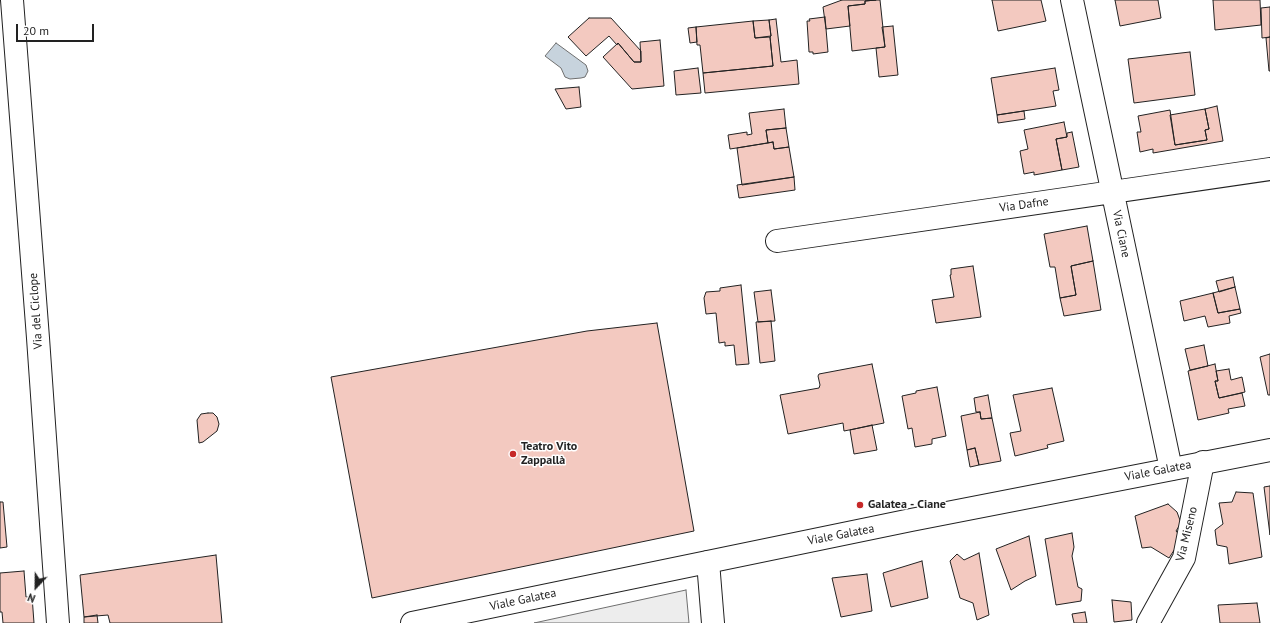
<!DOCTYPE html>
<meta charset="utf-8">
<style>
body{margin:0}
#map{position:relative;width:1270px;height:623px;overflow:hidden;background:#fff;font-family:"PT Sans",sans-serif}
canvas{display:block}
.north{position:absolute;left:16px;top:567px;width:40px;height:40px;-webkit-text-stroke:3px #fff;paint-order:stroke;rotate:202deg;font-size:11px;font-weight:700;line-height:16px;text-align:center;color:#222}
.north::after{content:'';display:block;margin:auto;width:14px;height:18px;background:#222;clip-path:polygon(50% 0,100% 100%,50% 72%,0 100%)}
.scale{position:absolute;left:16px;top:24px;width:78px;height:18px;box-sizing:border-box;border:2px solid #222;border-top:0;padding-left:5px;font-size:12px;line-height:14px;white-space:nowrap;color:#222;-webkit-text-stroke:3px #fff;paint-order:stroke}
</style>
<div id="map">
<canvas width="1270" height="623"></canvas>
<div class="north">N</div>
<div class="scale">20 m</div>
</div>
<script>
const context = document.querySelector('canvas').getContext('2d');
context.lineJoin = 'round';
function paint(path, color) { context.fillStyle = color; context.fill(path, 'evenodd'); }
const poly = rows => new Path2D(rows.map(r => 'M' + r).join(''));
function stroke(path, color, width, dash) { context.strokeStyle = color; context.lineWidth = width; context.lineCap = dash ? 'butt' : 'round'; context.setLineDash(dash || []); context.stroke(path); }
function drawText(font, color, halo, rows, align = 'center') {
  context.font = font + ' "PT Sans",sans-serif'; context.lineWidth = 3; context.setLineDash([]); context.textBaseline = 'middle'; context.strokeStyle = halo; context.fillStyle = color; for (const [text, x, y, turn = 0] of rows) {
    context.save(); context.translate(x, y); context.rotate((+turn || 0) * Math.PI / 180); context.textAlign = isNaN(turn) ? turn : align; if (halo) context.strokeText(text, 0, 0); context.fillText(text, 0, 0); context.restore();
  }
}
const parking = poly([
 [686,590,689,623,534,623,686,590]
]);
paint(parking, '#ededed');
stroke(parking, '#6f6f6f', 1);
const water = poly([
 [556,43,586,65,588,71,585,77,581,78,570,79,565,77,561,68,545,56,556,43]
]);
paint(water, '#c7d3dd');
stroke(water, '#6f6f6f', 1);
const building = poly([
 [842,0,876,0,865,1,865,4,848,6,850,26,826,29,823,7,842,0],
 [876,0,880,0,885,47,852,51,848,6,865,4,865,1,876,0],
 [992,0,1041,0,1046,21,998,31,992,0],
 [1115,0,1158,0,1161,18,1120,26,1115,0],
 [1213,0,1260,0,1261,25,1215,30,1213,0],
 [1270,7,1270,37,1262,38,1261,8,1270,7],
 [825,17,828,52,813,54,813,52,809,52,807,21,810,21,809,19,825,17],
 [589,18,611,18,641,51,641,62,634,62,618,43,617,45,609,36,586,56,568,37,589,18],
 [776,19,781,62,797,60,799,84,705,93,703,73,773,66,770,37,771,36,769,20,776,19],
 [769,20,771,36,755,38,753,21,769,20],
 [753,21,755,38,770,37,773,66,703,73,700,45,697,45,696,27,753,21],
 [893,26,898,75,879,77,876,48,885,47,882,27,893,26],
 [696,27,697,42,690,43,688,28,696,27],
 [1270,37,1270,71,1269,71,1266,38,1270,37],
 [660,40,664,86,632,89,603,57,618,43,634,62,641,62,640,42,660,40],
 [1190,52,1195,95,1134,103,1128,59,1190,52],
 [698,68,701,93,676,95,674,71,698,68],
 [1055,68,1059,90,1053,91,1056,106,997,115,991,78,1055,68],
 [579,87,581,107,566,109,555,89,579,87],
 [1217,106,1223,141,1153,153,1153,149,1140,152,1137,132,1141,132,1138,116,1170,110,1175,145,1207,140,1205,130,1209,129,1205,109,1217,106],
 [784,109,786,128,766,130,768,143,730,149,728,135,747,132,747,135,752,134,749,113,784,109],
 [1205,109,1209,129,1205,130,1207,140,1175,145,1170,115,1205,109],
 [1024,111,1025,119,998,123,997,115,1024,111],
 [1064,122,1067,137,1056,139,1062,170,1034,175,1034,172,1024,174,1020,151,1028,149,1024,130,1064,122],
 [786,128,789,147,774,149,773,142,768,143,766,130,786,128],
 [1072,132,1079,167,1062,170,1056,139,1067,137,1067,133,1072,132],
 [773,142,774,149,789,147,794,177,742,185,737,148,773,142],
 [794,177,795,190,739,198,737,185,794,177],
 [1087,226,1093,261,1071,266,1076,295,1060,298,1055,267,1050,267,1044,234,1087,226],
 [1093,261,1101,310,1064,316,1060,298,1076,295,1071,266,1093,261],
 [973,266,981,317,936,323,932,300,954,297,950,275,951,275,951,269,973,266],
 [1233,277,1235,287,1219,292,1216,281,1233,277],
 [741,285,749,364,736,365,734,345,725,346,725,342,719,343,716,313,706,314,704,298,706,292,720,291,720,288,741,285],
 [1235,287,1240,309,1218,313,1213,293,1235,287],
 [771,290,775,321,758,322,754,292,771,290],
 [1213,293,1218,313,1240,309,1241,313,1229,316,1230,323,1208,327,1205,316,1184,321,1180,301,1213,293],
 [771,321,775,361,760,363,756,322,771,321],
 [657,323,694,531,372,598,331,377,587,331,657,323],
 [1204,345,1208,366,1190,370,1185,349,1204,345],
 [1270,354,1270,395,1268,395,1260,357,1270,354],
 [872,364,884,423,844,431,843,423,788,434,780,395,819,388,820,385,818,376,819,374,872,364],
 [1215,364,1218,381,1215,381,1219,398,1242,393,1245,406,1228,409,1229,413,1198,420,1188,371,1215,364],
 [1229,369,1231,380,1242,377,1245,392,1219,398,1215,381,1218,381,1216,371,1229,369],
 [937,387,946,436,932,439,932,444,915,447,912,428,908,429,902,396,916,393,916,391,937,387],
 [1052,388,1064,441,1047,445,1048,448,1015,456,1010,433,1021,431,1013,395,1052,388],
 [988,395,992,418,981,419,980,412,976,412,974,398,988,395],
 [980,412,981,419,992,418,1001,461,979,465,975,448,967,450,961,416,980,412],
 [208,413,213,413,217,417,219,424,217,431,203,442,199,443,197,420,201,414,208,413],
 [872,425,877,450,854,454,850,430,872,425],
 [975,448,979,465,970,467,967,450,975,448],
 [1270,486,1270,535,1264,487,1270,486],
 [1236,492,1253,493,1262,557,1229,564,1227,547,1217,545,1215,530,1223,524,1219,503,1232,502,1236,492],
 [0,502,3,502,7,547,0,548,0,502],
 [1168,504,1177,512,1181,523,1176,531,1182,538,1169,558,1151,547,1142,548,1135,516,1168,504],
 [1072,533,1074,547,1072,556,1078,587,1082,589,1081,601,1056,605,1045,539,1072,533],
 [1029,536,1036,576,1025,581,1011,590,996,549,1029,536],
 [979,553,989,615,977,620,973,603,960,598,950,561,957,554,964,560,979,553],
 [216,555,222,623,110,623,108,615,84,617,80,575,216,555],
 [922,561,928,598,891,607,883,573,922,561],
 [24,571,26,597,32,596,34,623,3,623,2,612,0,612,0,573,24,571],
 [867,574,872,611,841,617,832,578,867,574],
 [1112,600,1131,602,1132,620,1114,622,1112,600],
 [1257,603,1260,623,1220,623,1218,605,1257,603],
 [1085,612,1087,623,1074,623,1072,614,1085,612],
 [97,615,98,623,84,623,84,617,97,615]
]);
paint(building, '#f3c9c0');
stroke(building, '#222', 1);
const street = poly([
 [12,0,38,338,58,623],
 [1072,0,1171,469],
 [777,241,1270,169],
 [708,562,713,623],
 [1148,623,1184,558,1203,462]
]);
const secondary = poly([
 [412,623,911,520,1270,450]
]);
stroke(street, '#222', 24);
stroke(secondary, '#222', 24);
stroke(street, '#fff', 22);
stroke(secondary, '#fff', 22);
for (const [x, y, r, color] of [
 [513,454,4,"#c62828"],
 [860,505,4,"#c62828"]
]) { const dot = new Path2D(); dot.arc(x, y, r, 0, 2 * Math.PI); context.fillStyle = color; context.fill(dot); stroke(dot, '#fff', 1.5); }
drawText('12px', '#222', '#fff', [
 ["Via Dafne",1024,205,-8],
 ["Via Ciane",1121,234,78],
 ["Via del Ciclope",36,311,-94],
 ["Viale Galatea",1158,471,-11],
 ["Via Miseno",1187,534,-76],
 ["Viale Galatea",841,535,-11],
 ["Viale Galatea",523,600,-12]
]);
drawText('bold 12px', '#222', '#fff', [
 ["Teatro Vito",521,447],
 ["Zappallà",521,461],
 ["Galatea - Ciane",868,505]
], 'left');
</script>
